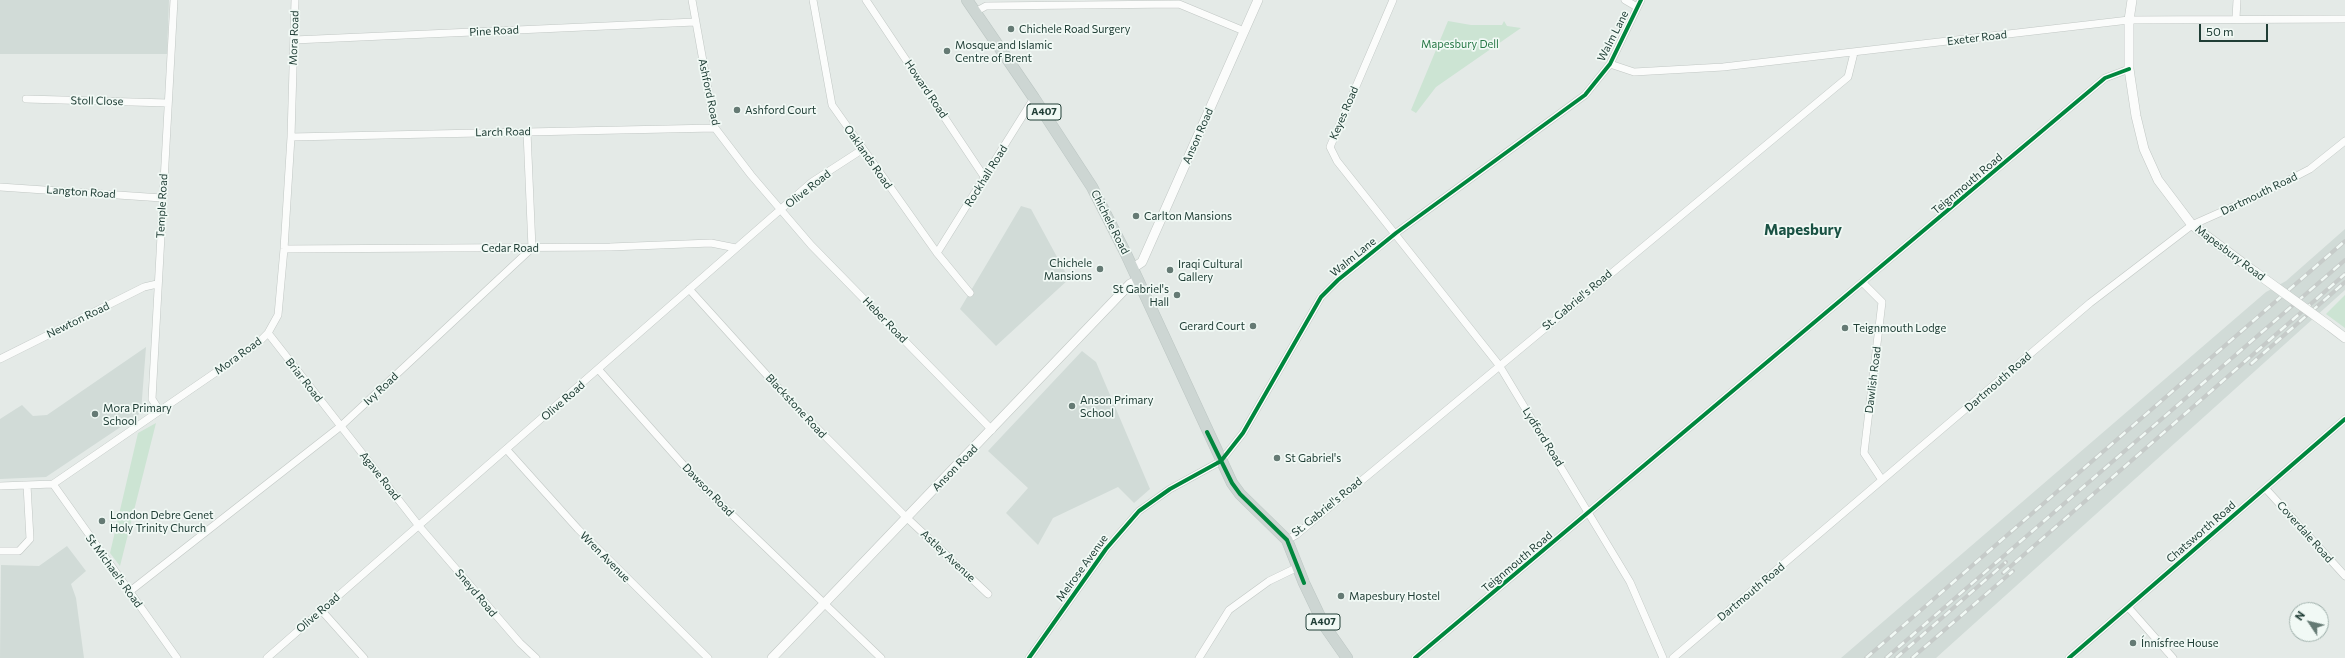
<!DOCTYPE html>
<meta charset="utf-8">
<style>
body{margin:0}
#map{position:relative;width:2345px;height:658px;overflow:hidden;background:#e4eae7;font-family:Commissioner,sans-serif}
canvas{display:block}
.north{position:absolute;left:2289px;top:602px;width:40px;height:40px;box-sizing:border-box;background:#f1f9f5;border:1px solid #9daea9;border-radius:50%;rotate:305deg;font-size:11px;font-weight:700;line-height:16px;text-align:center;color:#203e36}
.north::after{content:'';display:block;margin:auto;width:14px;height:18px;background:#657a74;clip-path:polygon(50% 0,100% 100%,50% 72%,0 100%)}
.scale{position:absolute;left:2199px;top:24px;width:69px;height:18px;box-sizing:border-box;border:2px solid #203e36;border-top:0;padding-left:5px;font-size:12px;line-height:14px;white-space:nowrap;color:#203e36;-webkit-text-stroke:3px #f1f9f5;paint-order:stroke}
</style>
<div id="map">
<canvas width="2345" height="658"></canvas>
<div class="north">N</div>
<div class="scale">50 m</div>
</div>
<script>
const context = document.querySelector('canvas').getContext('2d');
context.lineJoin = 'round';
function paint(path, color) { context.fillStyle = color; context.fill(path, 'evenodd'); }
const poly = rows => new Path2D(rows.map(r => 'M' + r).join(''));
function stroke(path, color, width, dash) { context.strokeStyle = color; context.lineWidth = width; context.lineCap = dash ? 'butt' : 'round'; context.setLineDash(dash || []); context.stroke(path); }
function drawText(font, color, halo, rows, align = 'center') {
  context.font = font + ' Commissioner,sans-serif'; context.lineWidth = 3.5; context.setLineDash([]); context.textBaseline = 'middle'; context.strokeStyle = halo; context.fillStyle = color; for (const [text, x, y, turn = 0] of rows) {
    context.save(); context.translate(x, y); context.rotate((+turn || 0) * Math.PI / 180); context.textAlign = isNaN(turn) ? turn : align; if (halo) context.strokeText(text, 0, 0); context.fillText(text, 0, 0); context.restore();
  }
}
paint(poly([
 [0,0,169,0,167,54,0,54],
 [1021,206,1031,209,1069,279,996,346,960,309],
 [2345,229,2345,290,1936,658,1841,658,2266,292,2286,281],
 [146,347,141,412,137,416,46,477,0,479,0,419,22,405,33,416,47,415],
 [1082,351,1096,362,1150,489,1134,503,1118,487,1053,518,1038,545,1006,513,1028,488,988,451],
 [67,546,86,571,71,584,76,598,84,658,0,658,1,565,39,566]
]), '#d1dbd7');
paint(poly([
 [1448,21,1471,25,1502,25,1504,21,1507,26,1521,28,1436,87,1416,113,1411,110],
 [2345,295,2345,328,2326,314],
 [156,423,120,566,110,553,138,433]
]), '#cce4d3');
const minor = poly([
 [692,0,715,128,751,175,811,245,992,430],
 [813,0,832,105,937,253,970,293],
 [866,0,985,178],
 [1393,0,1330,147,1337,161,1499,365,1630,582,1663,658],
 [1625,0,1637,7],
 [975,12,986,6,1179,4,1244,31],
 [2236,18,2237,0],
 [294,40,695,22],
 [1610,64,1634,72,1723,67,2129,20,2345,19],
 [26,99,168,103],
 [291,137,715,128],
 [0,187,162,198],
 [284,249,610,247,711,243,736,248],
 [937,253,1034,98],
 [1863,283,1882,302,1864,453,1882,480],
 [689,289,793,404,907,518,988,594],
 [268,333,419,526,520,643,536,658],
 [0,359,144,287,157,284],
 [598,369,703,487,881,658],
 [159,410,152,399,174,0],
 [507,450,578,529,708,658],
 [53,484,177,658],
 [0,486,53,484,257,344,268,333,278,315,284,249,291,137,295,0],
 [2266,489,2345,576],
 [1287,540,1296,535,1848,77,1854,53],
 [0,551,19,551,30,539,27,485],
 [129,592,341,426,532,248,527,132],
 [2128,607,2173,658],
 [322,611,364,658],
 [267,658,812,182,863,149],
 [1029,658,1106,549,1139,511,1170,489,1221,461,1243,433,1321,297,1338,280,1396,233,1585,95,1610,64,1641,0],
 [1199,658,1229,610,1269,581,1298,567],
 [1415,658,2105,78,2129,69],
 [1673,658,2090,303,2192,225,2264,193,2310,169,2345,141],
 [2069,658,2345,419]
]);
const tertiary = poly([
 [2132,0,2129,20,2129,69,2136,116,2144,149,2158,180,2192,225,2255,272],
 [1133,268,1142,262,1258,0],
 [2328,325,2345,338],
 [772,658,1130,284,1138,280]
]);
const primary = poly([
 [967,0,1034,98,1092,187,1126,254,1232,483,1240,494,1287,540,1304,583,1324,625,1347,658]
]);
stroke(minor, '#c1c7c4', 8);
stroke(tertiary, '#c1c7c4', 10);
stroke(primary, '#bcc6c3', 12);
stroke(minor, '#fbfcfb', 7);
stroke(tertiary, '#fbfcfb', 9);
stroke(primary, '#cdd6d3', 11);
const rail = poly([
 [2251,364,2345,282],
 [2003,573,2345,274],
 [1866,658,2345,241],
 [1886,658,2345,260],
 [1896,658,2006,562],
 [1912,658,2013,571]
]);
stroke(rail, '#c6cbc9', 4);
stroke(rail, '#f1f9f5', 2.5, [8]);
const tertiaryBridge = poly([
 [2255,272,2328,325]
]);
stroke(tertiaryBridge, '#c1c7c4', 10, []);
stroke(tertiaryBridge, '#fbfcfb', 9);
stroke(poly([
 [1207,432,1232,483,1240,494,1287,540,1304,583],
 [1029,658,1106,549,1139,511,1170,489,1221,461,1243,433,1321,297,1338,280,1396,233,1585,95,1610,64,1641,0],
 [1415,658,2105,78,2129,69],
 [2069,658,2345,419]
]), '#00873e', 4);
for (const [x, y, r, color] of [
 [1011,29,4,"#657a74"],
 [947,51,4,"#657a74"],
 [737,110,4,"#657a74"],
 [1136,216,4,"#657a74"],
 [1100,269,4,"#657a74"],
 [1170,270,4,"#657a74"],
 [1177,295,4,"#657a74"],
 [1253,326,4,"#657a74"],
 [1845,328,4,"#657a74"],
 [1072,406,4,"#657a74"],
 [95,414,4,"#657a74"],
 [1277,458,4,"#657a74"],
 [102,521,4,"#657a74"],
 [1341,596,4,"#657a74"],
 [2133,643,4,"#657a74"]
]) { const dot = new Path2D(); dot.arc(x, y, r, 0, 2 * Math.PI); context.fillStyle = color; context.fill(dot); stroke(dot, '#f1f9f5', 1.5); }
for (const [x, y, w] of [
 [1044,112,34],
 [1323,622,34]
]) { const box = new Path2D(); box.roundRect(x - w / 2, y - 8, w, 16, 3); context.fillStyle = '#f1f9f5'; context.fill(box); stroke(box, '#203e36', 1); }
drawText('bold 10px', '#203e36', null, [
 ["A407",1044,112],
 ["A407",1323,622]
]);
drawText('11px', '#203e36', '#f1f9f5', [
 ["Chichele Road Surgery",1019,29],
 ["Mosque and Islamic",955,45],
 ["Centre of Brent",955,58],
 ["Ashford Court",745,110],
 ["Carlton Mansions",1144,216],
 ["Chichele",1092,263,"right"],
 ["Mansions",1092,276,"right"],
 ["Iraqi Cultural",1178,264],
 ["Gallery",1178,277],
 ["St Gabriel's",1169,289,"right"],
 ["Hall",1169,302,"right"],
 ["Gerard Court",1245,326,"right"],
 ["Teignmouth Lodge",1853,328],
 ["Anson Primary",1080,400],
 ["School",1080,413],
 ["Mora Primary",103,408],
 ["School",103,421],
 ["St Gabriel's",1285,458],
 ["London Debre Genet",110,515],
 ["Holy Trinity Church",110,528],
 ["Mapesbury Hostel",1349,596],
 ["Ínnísfree House",2141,643]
], 'left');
drawText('11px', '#203e36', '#f1f9f5', [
 ["Pine Road",494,31,-3],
 ["Walm Lane",1613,36,-63],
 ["Mora Road",294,38,-88],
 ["Exeter Road",1977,38,-7],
 ["Howard Road",926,89,56],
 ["Ashford Road",709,92,78],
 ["Stoll Close",97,101,1],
 ["Keyes Road",1344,113,-67],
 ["Larch Road",503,132,-1],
 ["Anson Road",1198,136,-66],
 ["Oaklands Road",868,157,55],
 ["Rockhall Road",986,176,-58],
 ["Teignmouth Road",1967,184,-40],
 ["Olive Road",808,189,-38],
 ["Langton Road",81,192,4],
 ["Dartmouth Road",2259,194,-26],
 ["Temple Road",162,206,-87],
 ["Chichele Road",1110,222,63],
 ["Cedar Road",510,248],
 ["Mapesbury Road",2230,253,37],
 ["Walm Lane",1353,257,-39],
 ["St. Gabriel's Road",1577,300,-40],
 ["Newton Road",78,320,-26],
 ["Heber Road",885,320,46],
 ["Mora Road",238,356,-36],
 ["Briar Road",304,380,52],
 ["Dawlish Road",1873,380,-83],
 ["Dartmouth Road",1998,382,-41],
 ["Ivy Road",381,389,-43],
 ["Olive Road",563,401,-41],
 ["Blackstone Road",796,406,47],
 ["Lydford Road",1543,437,58],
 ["Anson Road",955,468,-46],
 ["Agave Road",380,476,52],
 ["Dawson Road",708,490,46],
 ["St. Gabriel's Road",1327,507,-39],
 ["Chatsworth Road",2201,532,-41],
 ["Coverdale Road",2305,532,48],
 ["Astley Avenue",948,556,43],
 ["Wren Avenue",605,557,45],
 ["Teignmouth Road",1517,562,-40],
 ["Melrose Avenue",1082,568,-54],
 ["St Michael's Road",114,571,54],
 ["Dartmouth Road",1751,592,-40],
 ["Sneyd Road",476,593,50],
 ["Olive Road",318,613,-41]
]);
drawText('11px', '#277846', '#f1f9f5', [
 ["Mapesbury Dell",1460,44]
]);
drawText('bold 15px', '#1a5244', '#f1f9f5', [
 ["Mapesbury",1803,230]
]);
</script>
